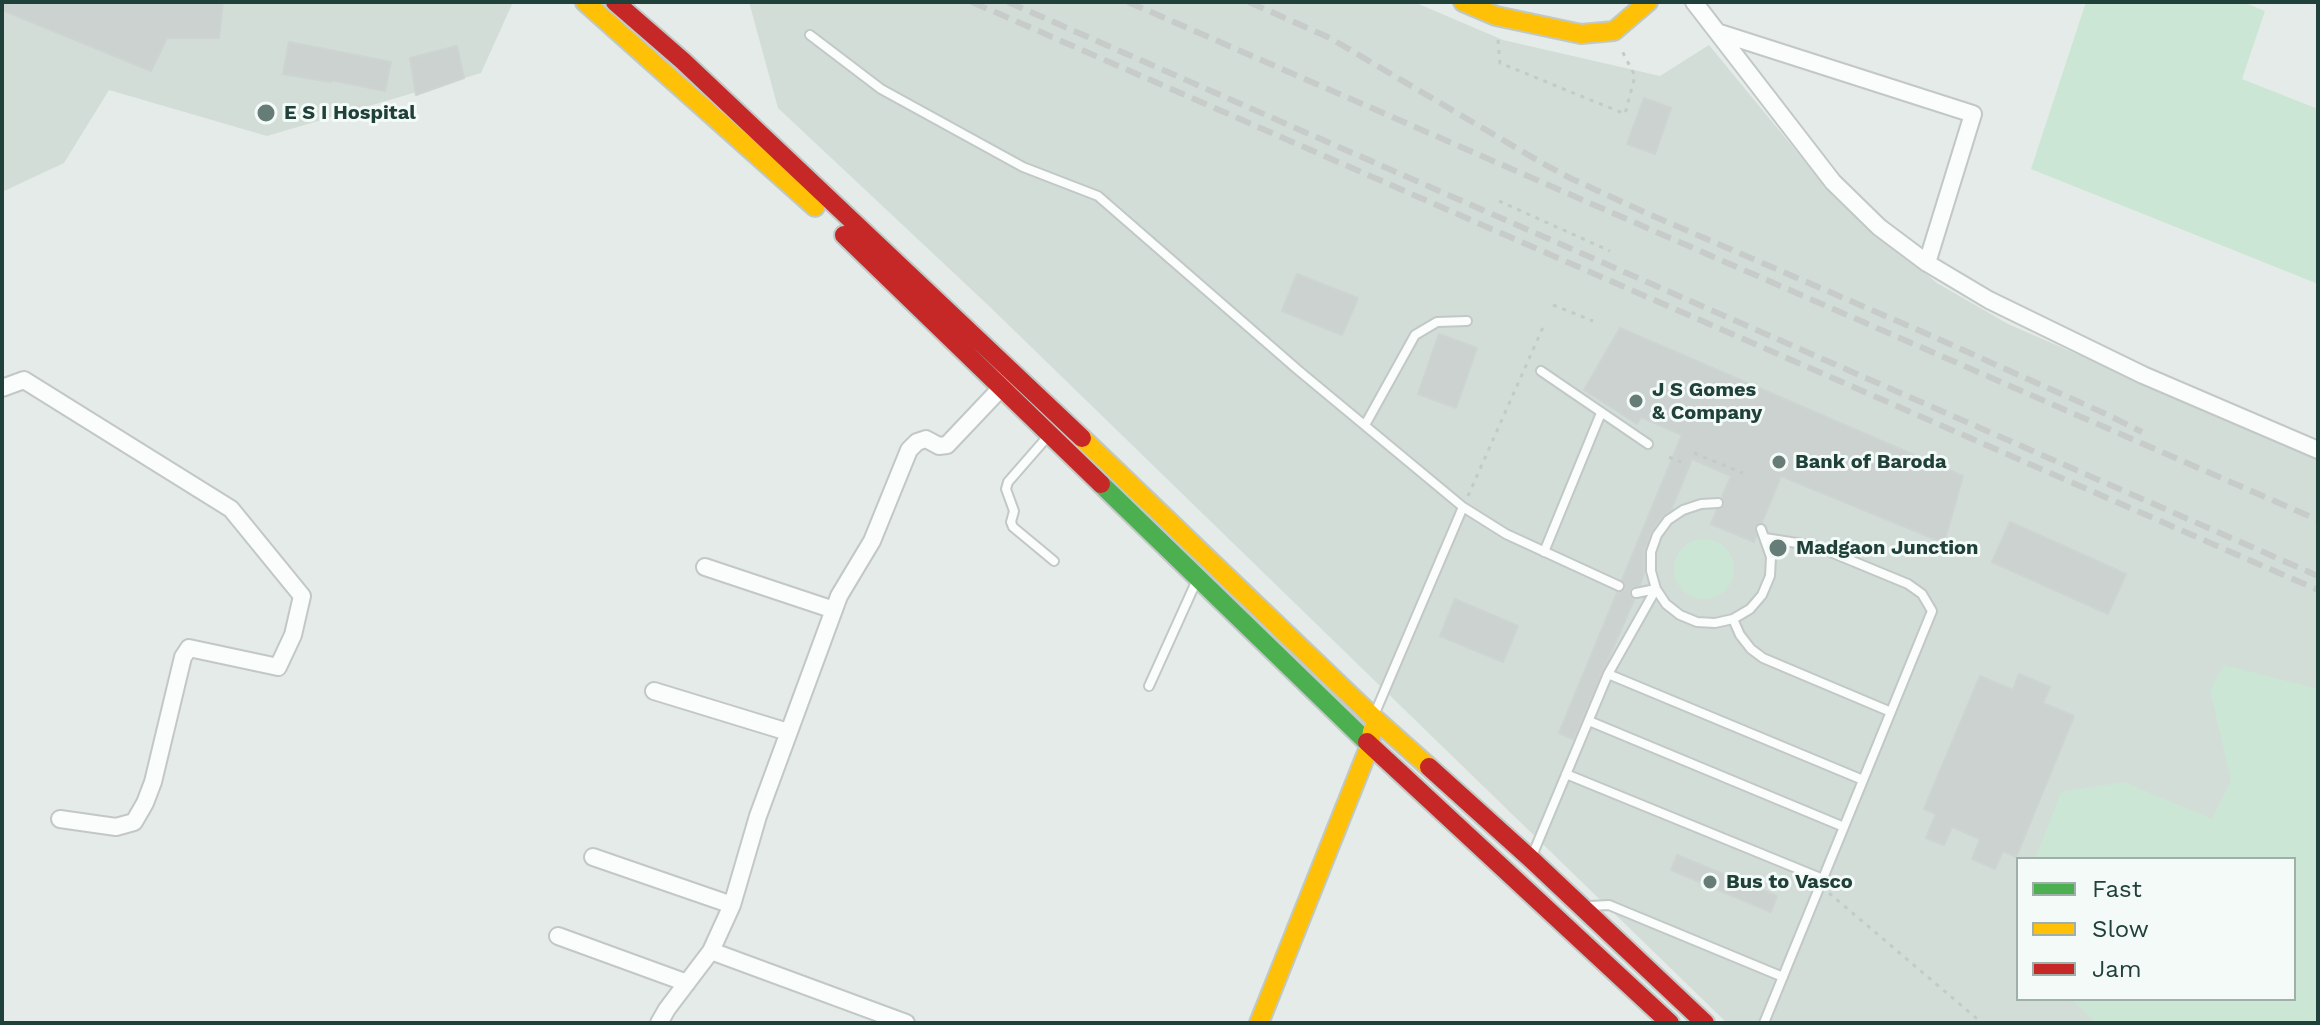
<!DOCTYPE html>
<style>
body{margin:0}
#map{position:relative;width:2320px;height:1025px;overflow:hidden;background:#e5ebe8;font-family:"Work Sans",sans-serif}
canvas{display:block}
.frame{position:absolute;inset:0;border:4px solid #20413a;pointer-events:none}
.legend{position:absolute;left:2016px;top:857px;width:280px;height:144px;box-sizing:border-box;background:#f3faf7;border:2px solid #9fb0ab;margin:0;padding:10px 14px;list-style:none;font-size:24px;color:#20413a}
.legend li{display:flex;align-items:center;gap:16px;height:40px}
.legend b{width:40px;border:2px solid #9fb0ab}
</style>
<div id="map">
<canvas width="2320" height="1025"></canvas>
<div class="frame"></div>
<ul class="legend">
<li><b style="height:10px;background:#4caf50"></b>Fast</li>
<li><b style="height:10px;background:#ffc107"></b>Slow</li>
<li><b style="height:10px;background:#c62828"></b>Jam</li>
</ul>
</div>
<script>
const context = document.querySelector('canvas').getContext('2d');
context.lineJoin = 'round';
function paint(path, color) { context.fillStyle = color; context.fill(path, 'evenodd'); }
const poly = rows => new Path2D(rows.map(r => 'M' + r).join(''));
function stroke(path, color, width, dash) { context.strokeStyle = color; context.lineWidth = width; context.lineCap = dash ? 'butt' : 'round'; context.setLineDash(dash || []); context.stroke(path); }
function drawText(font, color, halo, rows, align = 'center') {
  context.font = font + ' "Work Sans",sans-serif'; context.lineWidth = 6; context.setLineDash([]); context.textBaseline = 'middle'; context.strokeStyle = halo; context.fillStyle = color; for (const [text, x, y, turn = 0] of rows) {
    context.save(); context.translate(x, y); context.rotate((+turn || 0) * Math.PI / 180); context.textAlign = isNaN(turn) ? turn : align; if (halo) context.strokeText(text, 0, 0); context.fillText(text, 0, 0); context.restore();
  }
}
paint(poly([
 [2,2,513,2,481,73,267,136,109,90,64,163,2,192],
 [749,2,1414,2,1503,40,1660,76,1709,45,1834,197,1937,283,2008,324,2318,459,2318,1023,1727,1023,989,306,778,108],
 [2018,859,2294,859,2294,999,2018,999]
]), '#d2ddd8');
paint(poly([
 [2086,2,2243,2,2265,11,2242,79,2318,109,2318,284,2031,169],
 '1674 569a30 30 0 1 1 60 0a30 30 0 1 1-60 0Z',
 [2224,665,2318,689,2318,1023,2096,1023,2071,999,2294,999,2294,859,2035,859,2061,792,2124,782,2212,819,2231,781,2210,690]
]), '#cce6d5');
const building = poly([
 [2,2,223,2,219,38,167,38,151,71,2,10,2,2],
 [289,42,391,62,385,91,331,80,331,82,283,74,289,42],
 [457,46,464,78,416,95,410,58,457,46],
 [1644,98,1671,108,1655,154,1627,144,1644,98],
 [1297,274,1358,298,1342,335,1282,311,1297,274],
 [1620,328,1963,476,1944,543,1781,476,1762,522,1754,527,1756,536,1754,542,1711,524,1717,510,1725,505,1722,497,1731,476,1692,459,1671,510,1663,515,1650,533,1644,552,1644,573,1640,585,1630,590,1629,595,1634,600,1573,739,1559,733,1617,593,1622,592,1626,588,1625,583,1622,580,1682,435,1641,417,1637,424,1584,390,1620,328],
 [1439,334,1477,348,1456,408,1418,394,1439,334],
 [2010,522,2126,574,2108,614,1992,562,2010,522],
 [1455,599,1518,626,1503,662,1440,636,1455,599],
 [2019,674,2050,687,2043,703,2074,716,2016,857,2003,851,1995,869,1972,859,1980,839,1952,827,1944,845,1926,838,1936,814,1924,809,1980,676,2013,690,2019,674],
 [1677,855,1777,896,1771,912,1671,870,1677,855]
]);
paint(building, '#ccd2d0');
stroke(building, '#cdd4d1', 2);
const lane = poly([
 [810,35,881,89,1023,167,1098,196,1298,370,1463,507,1506,534,1619,586],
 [1541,371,1648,444],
 [1365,425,1415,335,1437,322,1467,321],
 [1049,435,1008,482,1006,489,1014,511,1011,522,1013,527,1054,561],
 [1718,503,1701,504,1683,510,1668,520,1657,535,1651,552,1651,571,1656,589,1666,604,1680,615,1697,622,1715,623,1733,619,1750,609,1762,595,1770,576,1771,557,1761,529],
 [1544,552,1601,413],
 [1636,593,1656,589],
 [1733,619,1740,635,1751,649,1763,658,1891,712],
 [1608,674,1863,780],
 [1149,686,1196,582],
 [1375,713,1463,507],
 [1589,721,1844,827],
 [1566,774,1823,879],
 [1532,856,1608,674,1656,589],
 [1589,906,1609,905,1783,977],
 [1764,1023,1932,611,1922,594,1908,584,1816,546,1765,538]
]);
const street = poly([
 [1694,2,1833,182,1879,227,1927,263,1989,300,2143,375,2318,450],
 [1717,32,1973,114,1927,263],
 [2,388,24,380,231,509,302,596,293,635,278,667,189,648,183,657,153,782,145,803,134,822,116,827,60,819],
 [705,567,834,610],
 [654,691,788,732],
 [593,857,732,905,758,816,839,596,872,541,909,450,917,442,926,439,939,446,947,445,1001,388],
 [558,936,687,983],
 [711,951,906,1023],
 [659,1023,667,1009,711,951,732,905]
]);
const fast = poly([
 [1101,484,1367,742]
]);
const slow = poly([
 [585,2,815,207],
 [1463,2,1496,16,1581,34,1614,31,1648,2],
 [1082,438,1374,718,1429,767],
 [1259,1023,1370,745,1372,731]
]);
const jam = poly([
 [615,2,683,61,1082,438],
 [844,235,1101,484],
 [1367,742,1670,1023],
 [1429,767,1531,859,1705,1023]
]);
stroke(lane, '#c2c8c6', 12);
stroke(street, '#c2c8c6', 20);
stroke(fast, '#c0c9c6', 22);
stroke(slow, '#c0c9c6', 22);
stroke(jam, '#c0c9c6', 22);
stroke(poly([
 [1498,40,1500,63,1625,114,1635,76,1621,49],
 [1499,201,1610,251],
 [1553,305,1593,321],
 [1694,453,1743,473],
 [1669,457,1681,462],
 [1468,496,1544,325],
 [1829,893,1982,1023]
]), '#c1cbc8', 3, [4, 6]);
stroke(lane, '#fbfcfc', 8);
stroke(street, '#fbfcfc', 16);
stroke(fast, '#4caf50', 18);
stroke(slow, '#ffc107', 18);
stroke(jam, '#c62828', 18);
stroke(poly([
 [972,2,2318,590],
 [1008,2,2318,576],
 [1128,2,2318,520],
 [1249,2,1330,38,1542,163,1570,178,1644,212,1925,333,2106,414,2142,432]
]), '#c7ccca', 6, [16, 8]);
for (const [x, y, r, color] of [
 [266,113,10,"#657c77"],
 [1636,401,8,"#657c77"],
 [1779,462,8,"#657c77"],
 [1778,548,10,"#657c77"],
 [1710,882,8,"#657c77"]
]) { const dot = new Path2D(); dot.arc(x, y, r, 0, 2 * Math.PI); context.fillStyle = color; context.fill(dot); stroke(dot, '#f3faf7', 3); }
drawText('bold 20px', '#20413a', '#f3faf7', [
 ["E S I Hospital",284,113],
 ["J S Gomes",1652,390],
 ["& Company",1652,413],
 ["Bank of Baroda",1795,462],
 ["Madgaon Junction",1796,548],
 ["Bus to Vasco",1726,882]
], 'left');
</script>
